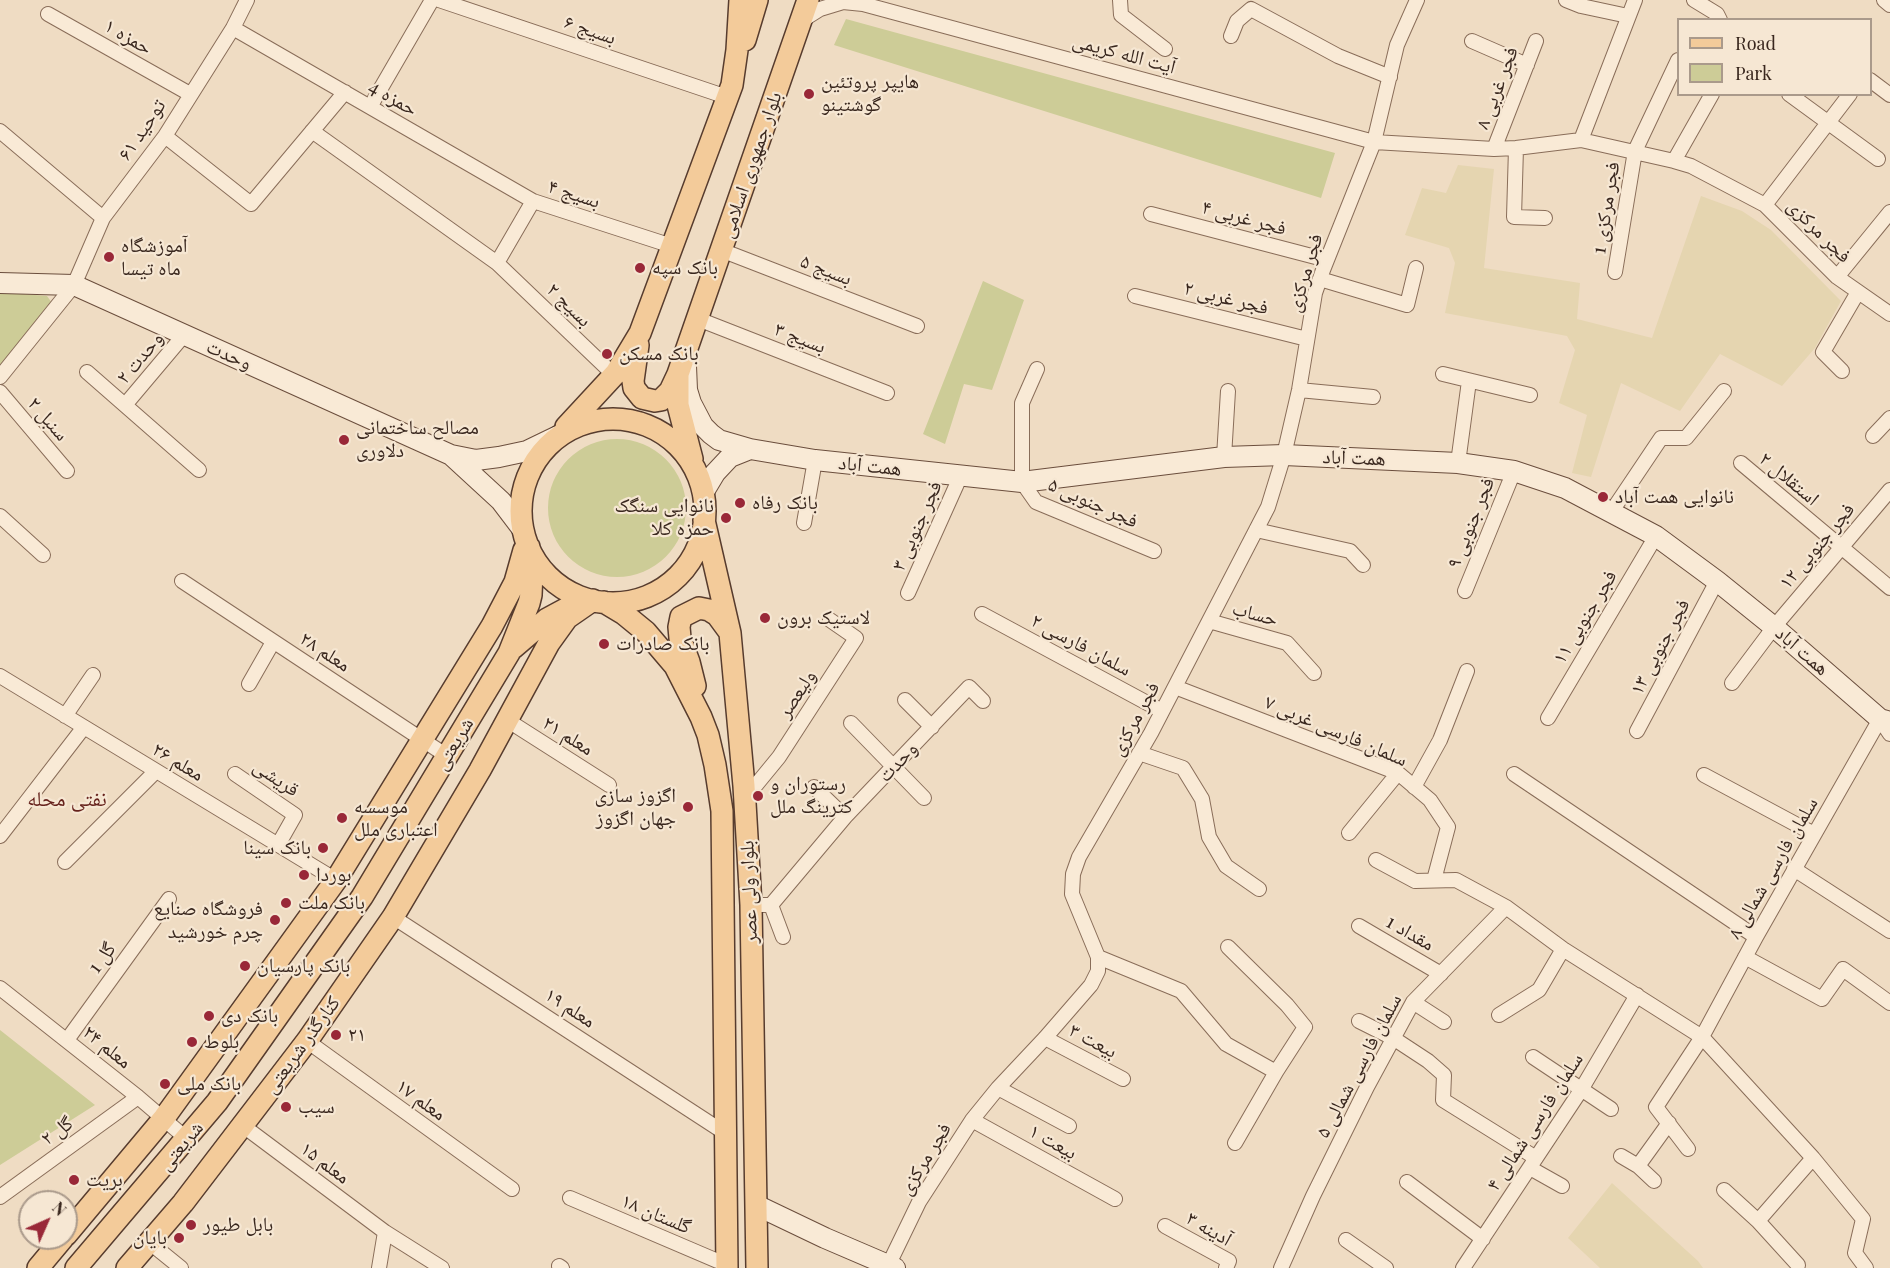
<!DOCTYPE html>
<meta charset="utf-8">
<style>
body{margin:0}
#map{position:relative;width:1890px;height:1268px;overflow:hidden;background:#efdcc3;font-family:"Playfair Display",serif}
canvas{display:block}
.legend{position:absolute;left:1677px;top:18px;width:195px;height:78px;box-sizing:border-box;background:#f6e7d3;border:2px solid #aa9a8b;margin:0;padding:8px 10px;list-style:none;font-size:18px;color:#39271e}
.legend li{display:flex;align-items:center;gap:12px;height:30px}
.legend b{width:30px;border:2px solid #aa9a8b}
.north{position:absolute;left:18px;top:1190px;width:60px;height:60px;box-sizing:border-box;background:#f6e7d3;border:2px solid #aa9a8b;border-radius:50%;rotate:45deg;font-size:16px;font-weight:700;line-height:24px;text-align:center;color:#39271e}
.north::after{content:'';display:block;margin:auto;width:21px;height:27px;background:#992838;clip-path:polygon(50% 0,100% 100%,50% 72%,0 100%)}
</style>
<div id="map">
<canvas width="1890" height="1268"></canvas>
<ul class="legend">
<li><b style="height:8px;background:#f3cb9a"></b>Road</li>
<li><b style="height:16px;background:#cdcc97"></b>Park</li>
</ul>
<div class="north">N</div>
</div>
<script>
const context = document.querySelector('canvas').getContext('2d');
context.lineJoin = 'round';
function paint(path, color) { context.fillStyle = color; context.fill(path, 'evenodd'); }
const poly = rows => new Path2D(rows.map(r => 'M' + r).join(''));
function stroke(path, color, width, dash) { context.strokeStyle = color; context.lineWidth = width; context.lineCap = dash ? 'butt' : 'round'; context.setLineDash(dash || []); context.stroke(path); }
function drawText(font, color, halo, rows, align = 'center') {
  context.font = font + ' "Playfair Display","Noto Naskh Arabic",serif'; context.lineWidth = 4.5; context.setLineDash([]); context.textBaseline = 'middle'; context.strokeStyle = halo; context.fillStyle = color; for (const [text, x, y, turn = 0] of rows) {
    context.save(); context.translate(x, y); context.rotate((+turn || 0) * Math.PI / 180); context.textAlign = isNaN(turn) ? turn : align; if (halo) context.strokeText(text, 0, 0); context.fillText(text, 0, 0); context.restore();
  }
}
paint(poly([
 [1458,165,1494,169,1484,268,1580,283,1577,319,1652,338,1701,196,1742,211,1771,230,1841,301,1815,348,1782,386,1720,354,1680,411,1621,383,1591,477,1572,473,1587,415,1559,403,1575,350,1567,336,1445,313,1455,263,1449,248,1405,235,1422,188,1446,193],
 [1612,1183,1698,1261,1703,1268,1600,1268,1568,1238]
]), '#e5d5b0');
paint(poly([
 [846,19,1335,153,1321,198,834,45],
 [983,281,1024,300,992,390,964,384,945,444,923,434],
 [0,292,47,296,52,303,0,368],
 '548 508a69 69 0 1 1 138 0a69 69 0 1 1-138 0Z',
 [0,1030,95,1105,0,1165]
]), '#cdcc97');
const minor = poly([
 [439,0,727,97],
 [1120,0,1121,15,1165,49],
 [1566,0,1581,6,1628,16],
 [1694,0,1717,14,1720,20],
 [1884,0,1890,5],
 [48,14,190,94],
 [801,21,820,9,843,2,863,4,1374,142,1494,149,1516,148,1581,140,1674,161,1691,166,1765,205,1837,277,1890,314],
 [233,28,533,201,672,246],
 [1231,36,1237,21,1251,9,1338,56,1390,77],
 [1472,41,1527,65],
 [1870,80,1890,95],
 [1789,94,1878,159],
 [370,107,432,0],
 [0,131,103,218],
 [312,131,497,263,614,375],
 [165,136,251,204,345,92],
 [1581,140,1635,0],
 [1516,148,1514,217,1545,218],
 [1494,149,1536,41],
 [1674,161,1712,94],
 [1765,205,1850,94],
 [1151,214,1327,260],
 [721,250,917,326],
 [497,263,533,201],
 [1615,272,1635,151,1678,60],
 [1837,277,1890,212],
 [1320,279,1407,305,1416,268],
 [1135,296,1307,339],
 [698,319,887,393],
 [1037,369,1022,403,1022,482,1036,502,1154,551],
 [1842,371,1823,352,1858,292],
 [87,372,199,470],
 [1443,374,1530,395],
 [0,377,74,285,103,218,165,136,233,28,247,0],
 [1299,390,1373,397],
 [0,392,67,471],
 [125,405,184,335],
 [1873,436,1890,418],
 [1224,457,1228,391],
 [1458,463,1469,381],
 [1741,463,1890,588],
 [1612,511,1661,438,1686,438,1724,391],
 [0,516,43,555],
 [804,523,815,460],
 [1256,530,1350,551,1363,565],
 [182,581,447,756],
 [1465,591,1514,471],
 [908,593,961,475],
 [982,614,1162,711],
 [1209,621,1287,643,1314,673],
 [0,676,336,880],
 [1732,683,1774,627,1890,490],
 [249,684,273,642],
 [1175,687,1398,773,1430,800,1448,827,1434,880],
 [905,700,932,727],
 [65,716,93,675],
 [1548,718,1656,536],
 [507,720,609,785],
 [851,723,924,798],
 [1637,731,1717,581],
 [1139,753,1183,768,1202,799,1209,837,1226,866,1259,889],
 [235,774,295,815,278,845],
 [1514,774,1756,937],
 [1704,775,1814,834],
 [744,786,756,785,779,757,856,638,830,620],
 [814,787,845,817],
 [1414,787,1440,740,1467,671],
 [1349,833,1398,773],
 [0,836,84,727],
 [1376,860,1415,881,1456,880,1506,907,1563,949,1702,1037,1813,1158,1863,1219,1855,1253,1866,1268],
 [65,862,156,771],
 [1794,869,1890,931],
 [751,905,771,905,845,817,969,687,983,701],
 [771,905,783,937],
 [393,917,725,1133],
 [1359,926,1441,974],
 [1228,947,1287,1005,1305,1027,1276,1072,1235,1143],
 [1098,957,1181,991,1226,1044,1276,1072],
 [1745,957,1822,999,1843,969,1890,1003],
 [0,988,138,1097,187,1139],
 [1413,1002,1444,1022],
 [1499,1015,1539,990,1563,949],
 [1359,1021,1393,1038,1428,1061,1444,1075,1443,1100,1536,1158],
 [1045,1038,1123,1079],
 [67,1040,169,899],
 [307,1041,512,1189],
 [1533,1057,1611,1109],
 [998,1088,1069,1126],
 [972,1120,1115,1199],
 [242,1125,385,1232,442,1268],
 [1688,1149,1656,1107,1702,1037,1756,937,1880,719,1890,734],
 [1621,1156,1638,1166,1654,1181],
 [1638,1166,1669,1123],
 [1530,1168,1562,1186],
 [1407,1182,1483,1239],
 [1724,1190,1758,1221,1798,1265],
 [0,1197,138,1097],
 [570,1198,727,1265],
 [1758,1221,1813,1158],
 [1165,1226,1229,1261,1226,1268],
 [1346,1240,1386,1268],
 [149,1242,181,1268],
 [559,1266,562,1268],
 [888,1266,919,1202,972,1120,998,1088,1045,1038,1091,985,1098,971,1098,957,1072,894,1073,874,1079,857,1151,733,1268,507,1284,455,1299,390,1315,293,1323,270,1374,142,1397,45,1417,0],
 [379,1268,385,1232],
 [1281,1268,1313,1196,1367,1087,1413,1002,1506,907],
 [1463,1268,1581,1090,1637,995]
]);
const secondary = poly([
 [0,283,74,285,451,455],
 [686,366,687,390,691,403,703,426,711,434,719,440,750,449,815,460,1022,482,1224,457,1284,455,1458,463,1514,471,1565,488,1656,536,1717,581,1774,627,1880,719,1890,722],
 [703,493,715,473,730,457,750,449],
 [523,530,501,501,451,455,476,460,499,457,527,451,558,436],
 [756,1205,825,1238,895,1268]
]);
const primary = poly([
 [745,40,757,0],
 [638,345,633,381,634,388,642,398,655,401,661,400,670,391,678,374],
 '521 511a92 92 0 1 1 184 0a92 92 0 1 1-184 0Z',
 [566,427,616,373,640,333,732,85,737,50,740,0],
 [692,459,678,405,678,374,808,0],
 [704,520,730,633,744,786,751,905,757,1268],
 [604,602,624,614,646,632,675,666,701,717,708,735,715,765,722,811,727,1268],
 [513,648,547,619,573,605],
 [695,686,689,662,680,638,679,627,681,617,699,608,709,610,717,615,728,630],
 [66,1235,164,1118,336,880,492,626,515,582,524,550],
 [38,1268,63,1238],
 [76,1268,217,1102,362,897,509,653,529,603,531,595,532,572,529,547],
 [127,1268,183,1203,307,1041,393,917,480,770,549,643,567,618,593,600]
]);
stroke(minor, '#896d59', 16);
stroke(secondary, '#6b4e3d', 22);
stroke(primary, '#573c2e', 24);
stroke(minor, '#f9ead6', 14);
stroke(secondary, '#f9ead6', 20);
stroke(primary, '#f3cb9a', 21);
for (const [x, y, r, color] of [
 [809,94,6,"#992838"],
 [109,257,6,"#992838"],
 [640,268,6,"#992838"],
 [607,354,6,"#992838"],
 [344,440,6,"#992838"],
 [1603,497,6,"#992838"],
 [740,503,6,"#992838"],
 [726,518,6,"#992838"],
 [765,618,6,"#992838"],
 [604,644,6,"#992838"],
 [758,796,6,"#992838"],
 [688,807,6,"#992838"],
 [342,818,6,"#992838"],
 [323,848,6,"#992838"],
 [304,875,6,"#992838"],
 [286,903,6,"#992838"],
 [275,920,6,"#992838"],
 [245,966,6,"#992838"],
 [209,1016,6,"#992838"],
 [336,1035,6,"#992838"],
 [192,1042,6,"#992838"],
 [165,1084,6,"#992838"],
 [286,1107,6,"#992838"],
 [74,1180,6,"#992838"],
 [191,1225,6,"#992838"],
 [179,1238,6,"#992838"]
]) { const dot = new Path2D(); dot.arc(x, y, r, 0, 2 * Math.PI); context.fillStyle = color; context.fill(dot); stroke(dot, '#f6e7d3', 2); }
drawText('20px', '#39271e', '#f6e7d3', [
 ["بسیج ۶",590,30,19],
 ["حمزه ۱",128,37,30],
 ["آیت الله کریمی",1124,54,15],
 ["فجر غربی ۸",1497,88,-69],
 ["حمزه 4",393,98,30],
 ["توحید ۶۱",142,130,-56],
 ["بلوار جمهوری اسلامی",751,165,-71],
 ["بسیج ۴",574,194,18],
 ["فجر مرکزی 1",1606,208,-81],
 ["فجر غربی ۴",1244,218,15],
 ["فجر مرکزی",1819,231,45],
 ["بسیج ۵",826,270,21],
 ["فجر مرکزی",1305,273,-73],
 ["فجر غربی ۲",1226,298,14],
 ["بسیج ۲",569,305,44],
 ["بسیج ۳",800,338,21],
 ["وحدت",229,355,24],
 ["وحدت ۲",140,358,-50],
 ["سنبل ۲",48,419,49],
 ["همت آباد",1354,458,2],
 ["همت آباد",870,466,6],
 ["استقلال ۲",1789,479,40],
 ["فجر جنوبی ۵",1093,503,24],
 ["فجر جنوبی ۹",1471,523,-68],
 ["فجر جنوبی ۳",917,526,-66],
 ["فجر جنوبی ۱۲",1817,546,-50],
 ["حساب",1255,614,15],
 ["فجر جنوبی ۱۱",1585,617,-59],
 ["سلمان فارسی ۲",1081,645,28],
 ["فجر جنوبی ۱۳",1660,647,-62],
 ["همت آباد",1802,651,41],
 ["معلم ۲۸",325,652,33],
 ["ولیعصر",797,694,-57],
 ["فجر مرکزی",1135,719,-61],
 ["سلمان فارسی غربی ۷",1336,731,23],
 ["معلم ۲۱",568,736,32],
 ["شریعتی",454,744,-59],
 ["معلم ۲۶",178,762,31],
 ["وحدت",898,762,-46],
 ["قریشی",276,778,34],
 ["سلمان فارسی شمالی ۸",1773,868,-60],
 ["بلوار ولی عصر",749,892,-92],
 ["مقداد 1",1410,933,30],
 ["گل 1",102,958,-54],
 ["معلم ۱۹",570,1008,33],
 ["بیعت ۳",1093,1041,28],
 ["کنارگذر شریعتی",302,1045,-54],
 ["معلم ۲۴",107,1047,39],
 ["سلمان فارسی شمالی ۵",1359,1066,-62],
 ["معلم ۱۷",421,1100,36],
 ["سلمان فارسی شمالی ۴",1535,1122,-57],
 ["گل ۲",57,1131,-36],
 ["بیعت ۱",1053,1142,29],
 ["شریعتی",181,1146,-50],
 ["فجر مرکزی",925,1159,-58],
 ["معلم ۱۵",325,1163,37],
 ["گلستان ۱۸",656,1214,23],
 ["آدینه ۳",1209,1229,30]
]);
drawText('20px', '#39271e', '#f6e7d3', [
 ["هایپر پروتئین",821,82],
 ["گوشتینو",821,105],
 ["آموزشگاه",121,246],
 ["ماه تیسا",121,269],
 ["بانک سپه",652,268],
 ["بانک مسکن",619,354],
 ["مصالح ساختمانی",356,428],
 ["دلاوری",356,451],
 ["نانوایی همت آباد",1615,497],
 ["بانک رفاه",752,503],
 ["نانوایی سنگک",714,506,"right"],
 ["حمزه کلا",714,529,"right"],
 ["لاستیک برون",777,618],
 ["بانک صادرات",616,644],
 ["رستوران و",770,784],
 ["کترینگ ملل",770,807],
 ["اگزوز سازی",676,796,"right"],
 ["جهان اگزوز",676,819,"right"],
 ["موسسه",354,807],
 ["اعتباری ملل",354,830],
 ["بانک سینا",311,848,"right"],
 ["بوردا",316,875],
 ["بانک ملت",298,903],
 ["فروشگاه صنایع",263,909,"right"],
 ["چرم خورشید",263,932,"right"],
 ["بانک پارسیان",257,966],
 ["بانک دی",221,1016],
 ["۲۱",348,1035],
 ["بلوط",204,1042],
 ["بانک ملی",177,1084],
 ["سیب",298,1107],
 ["بریت",86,1180],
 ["بابل طیور",203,1225],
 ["بایان",167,1238,"right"]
], 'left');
drawText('21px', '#66221c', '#f6e7d3', [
 ["نفتی محله",67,799]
]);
</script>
